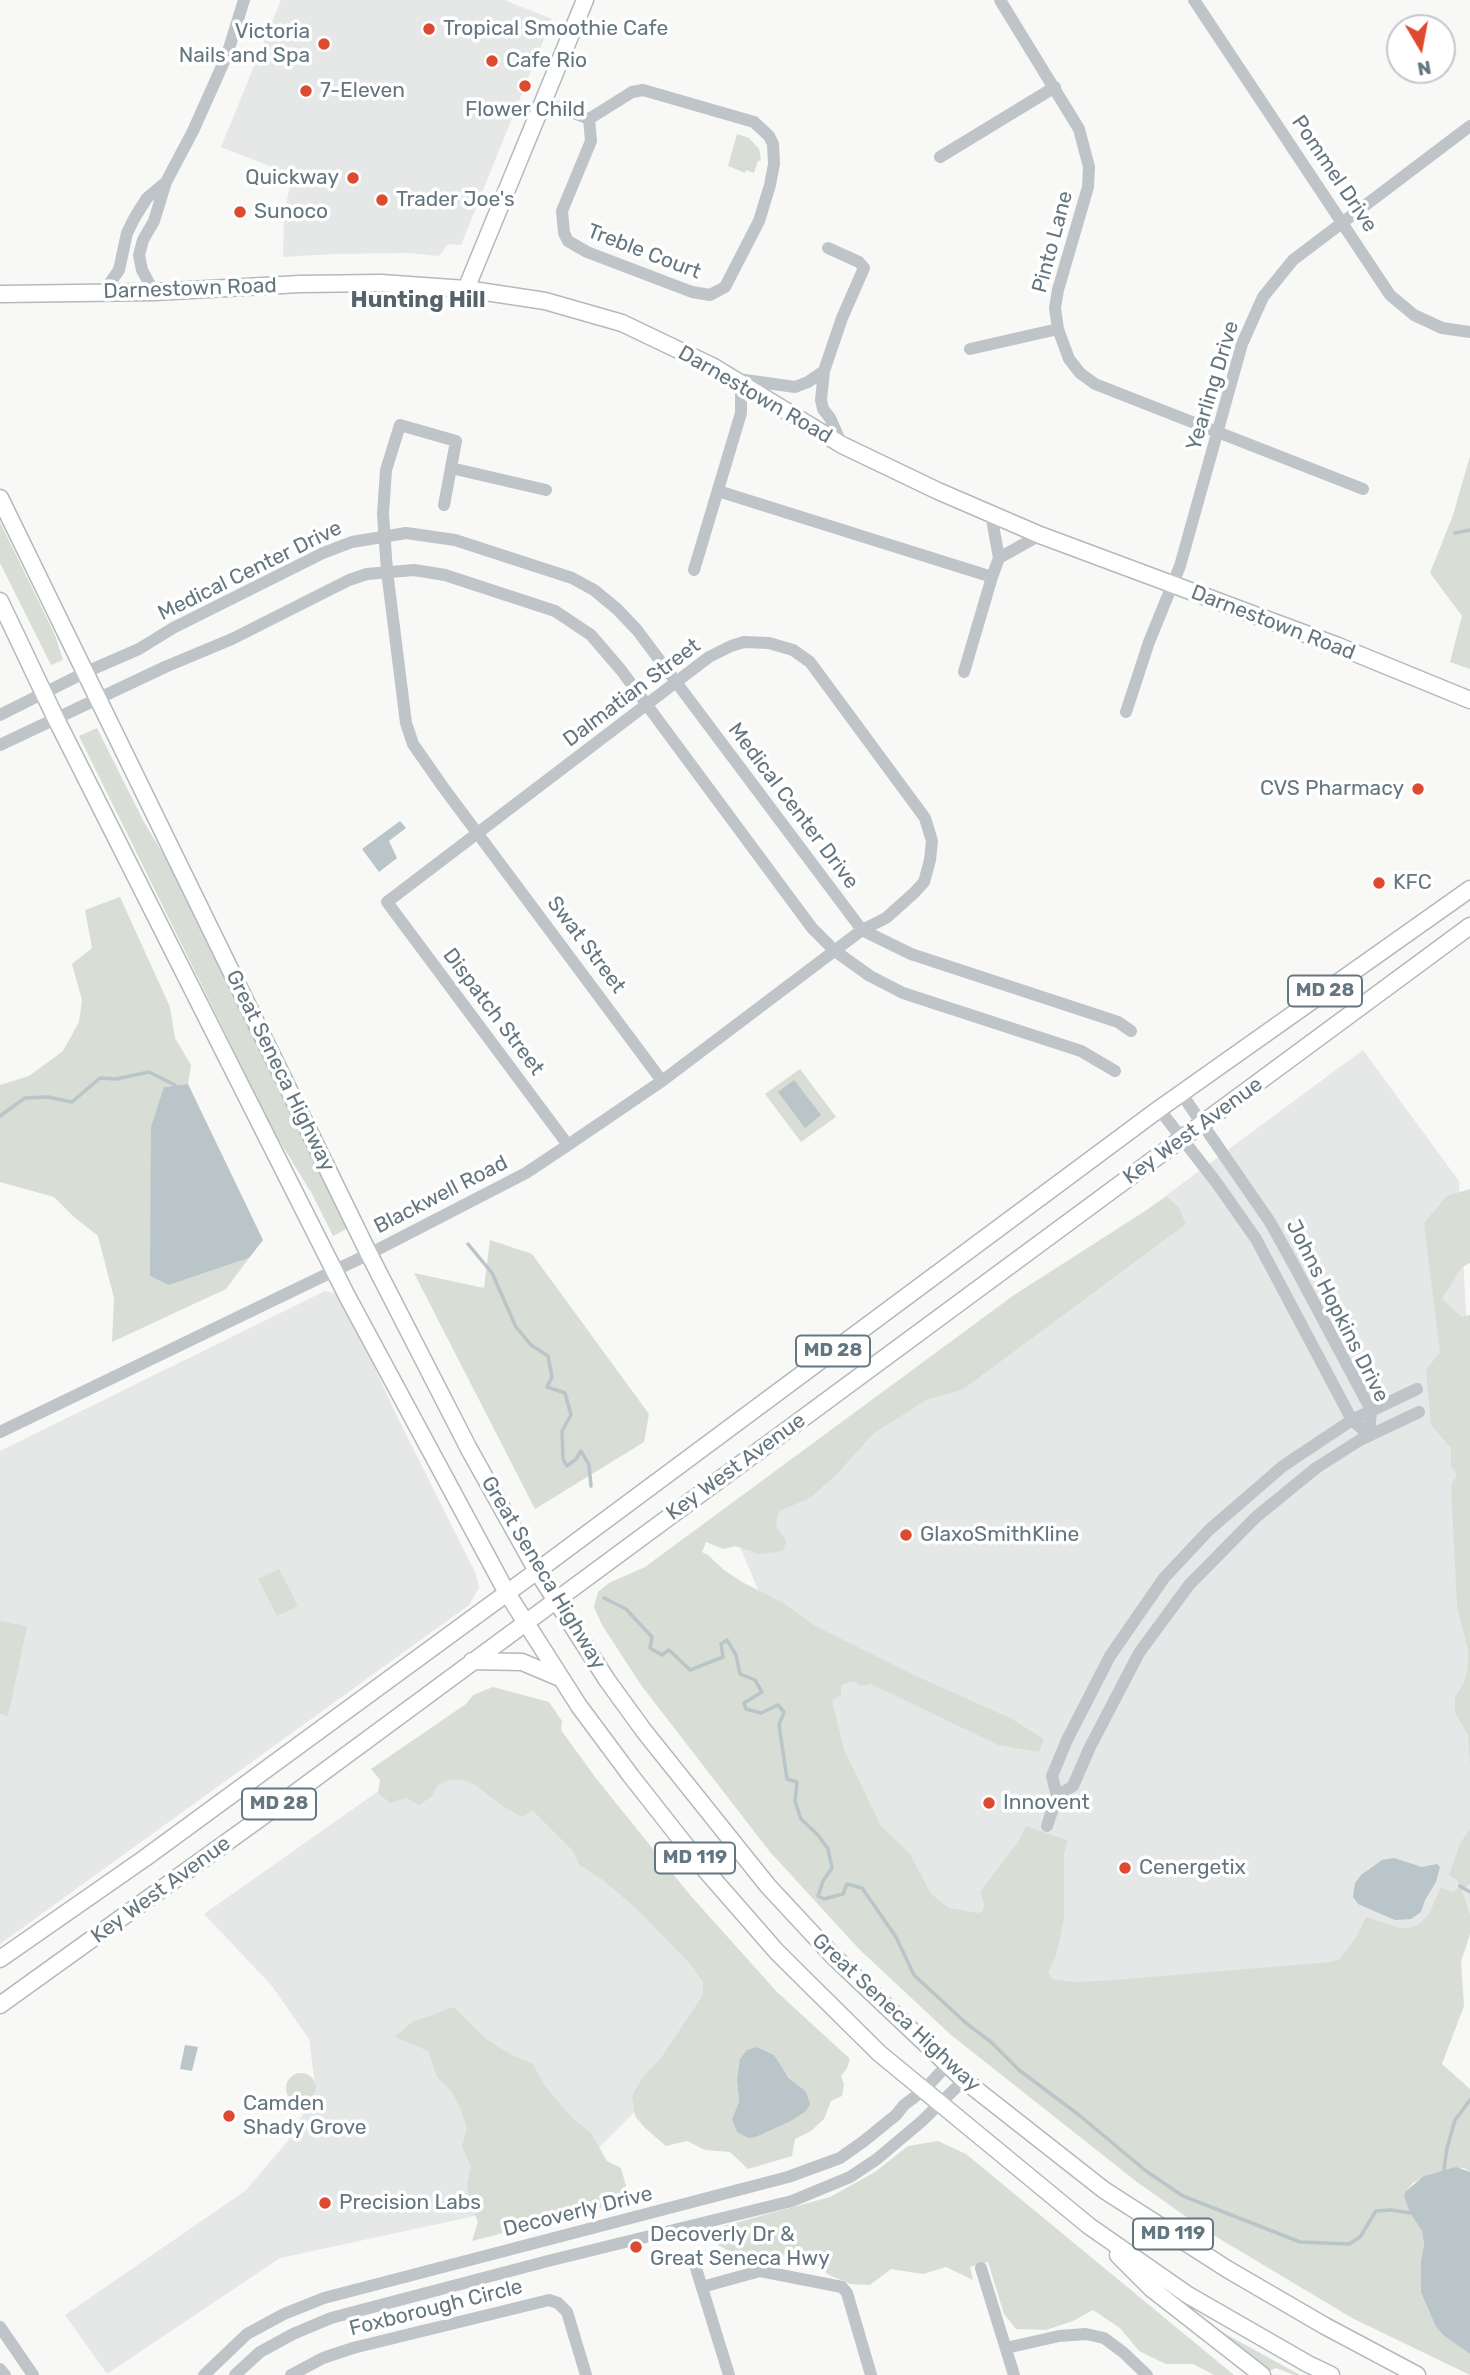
<!DOCTYPE html>
<style>
body{margin:0}
#map{position:relative;width:1470px;height:2375px;overflow:hidden;background:#f8f8f6;font-family:Rubik,sans-serif}
canvas{display:block}
.north{position:absolute;left:1386px;top:14px;width:70px;height:70px;box-sizing:border-box;background:#fff;border:2px solid #c1c8cc;border-radius:50%;rotate:170deg;font-size:19px;font-weight:700;line-height:28px;text-align:center;color:#647680}
.north::after{content:'';display:block;margin:auto;width:24px;height:32px;background:#de4a30;clip-path:polygon(50% 0,100% 100%,50% 72%,0 100%)}
</style>
<div id="map">
<canvas width="1470" height="2375"></canvas>
<div class="north">N</div>
</div>
<script>
const context = document.querySelector('canvas').getContext('2d');
context.lineJoin = 'round';
function paint(path, color) { context.fillStyle = color; context.fill(path, 'evenodd'); }
const poly = rows => new Path2D(rows.map(r => 'M' + r).join(''));
function stroke(path, color, width, dash) { context.strokeStyle = color; context.lineWidth = width; context.lineCap = dash ? 'butt' : 'round'; context.setLineDash(dash || []); context.stroke(path); }
function drawText(font, color, halo, rows, align = 'center') {
  context.font = font + ' Rubik,sans-serif'; context.lineWidth = 7; context.setLineDash([]); context.textBaseline = 'middle'; context.strokeStyle = halo; context.fillStyle = color; for (const [text, x, y, turn = 0] of rows) {
    context.save(); context.translate(x, y); context.rotate((+turn || 0) * Math.PI / 180); context.textAlign = isNaN(turn) ? turn : align; if (halo) context.strokeText(text, 0, 0); context.fillText(text, 0, 0); context.restore();
  }
}
paint(poly([
 [281,0,504,0,552,19,461,245,448,244,440,255,437,256,407,253,331,254,283,257,284,215,292,175,221,147],
 [1363,1050,1459,1181,1470,1386,1470,1936,1450,1993,1043,2025,906,1937,728,1519],
 [325,1291,336,1293,342,1297,396,1414,476,1574,479,1588,469,1605,0,1944,0,1451],
 [492,1711,746,2002,545,2201,280,2258,107,2374,65,2315,245,2191,287,2142,316,2092,309,2039,272,1986,204,1914]
]), '#e6e8e7');
paint(poly([
 [737,134,749,138,759,149,761,160,758,161,754,173,746,170,745,173,728,166],
 [1470,456,1470,669,1450,662,1462,616,1430,573,1453,515],
 [0,522,55,635,63,660,51,665,0,563],
 [97,728,144,822,180,882,350,1227,333,1236,312,1194,274,1132,79,736],
 [120,897,170,1007,175,1038,191,1065,188,1084,164,1087,169,1285,249,1258,226,1289,112,1342,114,1298,98,1236,73,1216,54,1197,0,1182,0,1085,29,1076,63,1051,79,1022,82,1000,72,964,92,948,85,910],
 [800,1069,836,1117,801,1142,765,1094],
 [1470,1189,1470,1263,1462,1267,1442,1299,1462,1317,1470,1315,1470,1766,1468,1735,1455,1712,1455,1698,1464,1682,1468,1668,1468,1649,1457,1607,1451,1485,1457,1475,1451,1466,1451,1448,1431,1425,1426,1370,1440,1352,1424,1223,1447,1196],
 [1167,1197,1179,1208,1186,1224,962,1390,926,1400,873,1434,835,1476,810,1498,779,1511,776,1526,786,1541,783,1551,759,1554,736,1546,723,1549,706,1542,702,1552,708,1555,724,1570,742,1582,783,1603,817,1627,918,1677,1010,1718,1044,1739,1039,1752,998,1745,871,1684,861,1686,854,1681,841,1685,841,1695,832,1700,844,1750,881,1826,910,1854,931,1894,949,1908,978,1913,983,1911,984,1904,980,1892,1018,1842,1026,1826,1067,1840,1064,1854,1064,1918,1056,1956,1048,1972,1052,1979,1073,1982,1101,1981,1330,1962,1340,1959,1355,1939,1366,1917,1399,1928,1409,1928,1419,1924,1429,1914,1441,1887,1453,1892,1458,1888,1458,1881,1449,1875,1461,1842,1470,1829,1470,1883,1462,1890,1470,1916,1470,1933,1461,1961,1464,2006,1442,2064,1470,2089,1470,2172,1464,2168,1430,2174,1413,2183,1406,2191,1410,2213,1422,2231,1424,2245,1421,2260,1422,2292,1436,2327,1444,2336,1470,2354,1470,2375,1352,2318,1205,2230,1137,2182,951,2035,860,1950,770,1852,641,1685,602,1625,594,1607,598,1592,609,1583,645,1567,1014,1295],
 [490,1240,532,1254,649,1414,644,1442,535,1509,414,1273,484,1288],
 [279,1569,298,1606,277,1616,258,1579],
 [0,1621,27,1626,8,1716,0,1714],
 [493,1687,549,1702,562,1721,561,1730,595,1777,690,1895,777,1992,850,2059,847,2068,841,2076,844,2085,842,2096,831,2101,824,2119,811,2131,795,2139,792,2156,748,2169,730,2152,705,2150,687,2141,666,2146,645,2128,635,2116,632,2096,642,2078,661,2058,703,1995,703,1982,692,1966,639,1911,603,1880,580,1865,572,1850,532,1810,522,1817,501,1805,477,1786,463,1780,449,1780,438,1785,431,1797,419,1805,406,1798,390,1803,378,1793,380,1780,371,1769,466,1704,473,1695],
 [757,2047,774,2055,783,2071,794,2082,789,2122,756,2137,732,2119,739,2102,737,2080],
 [454,2007,485,2038,510,2054,533,2064,545,2086,571,2117,591,2133,607,2161,621,2168,626,2186,618,2201,604,2207,472,2241,478,2222,469,2200,467,2185,471,2166,462,2147,467,2128,460,2108,452,2092,437,2077,428,2051,395,2037,412,2022],
 '286 2088a15 15 0 1 1 30 0a15 15 0 1 1-30 0Z',
 [938,2141,966,2154,1234,2375,1214,2375,1193,2364,1166,2364,1139,2351,1120,2328,1093,2310,1073,2321,1046,2330,1016,2329,1004,2314,988,2262,970,2267,973,2280,946,2267,923,2274,891,2269,870,2285,851,2284,831,2276,797,2253,769,2258,738,2256,718,2245,724,2226,830,2197,875,2172,908,2146],
 [1220,2332,1222,2332,1300,2375,1294,2375,1276,2368,1265,2373]
]), '#d8ddd5');
paint(poly([
 [400,821,406,828,389,841,397,858,379,872,362,849],
 [794,1080,821,1115,805,1128,778,1092],
 [188,1084,263,1240,249,1258,169,1285,150,1276,151,1127,164,1087],
 [1394,1858,1422,1867,1437,1864,1440,1867,1436,1882,1425,1900,1421,1912,1411,1919,1395,1920,1358,1904,1353,1897,1355,1883,1361,1875,1382,1860],
 [185,2045,198,2047,192,2071,180,2069],
 [757,2047,774,2055,788,2077,806,2092,810,2104,806,2111,789,2122,756,2137,749,2138,737,2132,732,2119,739,2102,737,2080,740,2059,747,2050],
 [1456,2167,1470,2172,1470,2354,1444,2336,1436,2327,1421,2292,1421,2260,1424,2245,1422,2231,1410,2213,1404,2196,1406,2191,1424,2176]
]), '#b9c5c9');
stroke(poly([
 [1455,533,1470,530],
 [0,1116,25,1098,48,1097,72,1102,100,1078,116,1079,149,1072,175,1085],
 [468,1244,492,1273,516,1327,531,1345,548,1356,552,1377,547,1387,565,1393,571,1415,562,1431,563,1459,567,1466,576,1459,581,1451,589,1465,591,1486],
 [604,1598,626,1609,652,1637,650,1648,662,1655,669,1650,690,1670,723,1657,721,1644,727,1640,736,1655,740,1674,755,1680,762,1692,744,1703,746,1709,761,1713,778,1705,784,1712,779,1725,787,1779,797,1782,795,1801,801,1819,818,1835,828,1849,832,1868,823,1881,818,1896,824,1899,843,1894,847,1884,862,1888,896,1937,914,1975,967,2024,991,2042,1019,2070,1079,2115,1146,2171,1183,2196,1300,2242,1349,2244,1360,2237,1376,2211,1391,2210,1410,2213],
 [1460,1886,1470,1892],
 [1444,2169,1447,2148,1455,2120,1470,2100]
]), '#b9c5c9', 3.5);
const major = poly([
 [466,289,585,0],
 [0,294,154,292,300,284,381,283,466,289,545,301,622,323,714,367,842,445,938,491,1040,535,1338,646,1470,700],
 [0,498,369,1254,469,1449,537,1571,607,1680,644,1731,768,1886,834,1957,964,2080,1104,2190,1227,2269,1325,2326,1417,2375],
 [0,601,56,719,347,1296,507,1593,579,1706,631,1776,701,1865,777,1952,879,2053,1089,2226,1188,2295,1308,2364,1331,2375],
 [472,1661,522,1662,560,1678],
 [0,1959,145,1858,537,1571,1159,1109,1470,889],
 [0,2005,291,1796,1470,926],
 [1118,2255,1152,2289,1262,2375]
]);
stroke(major, '#b3b9bc', 19);
stroke(poly([
 [1000,0,1079,129,1089,167,1088,187,1058,290,1055,308,1058,329,1069,359,1080,373,1095,384,1363,489],
 [1194,0,1390,295,1414,315,1442,328,1470,332],
 [643,90,754,122,769,136,773,144,774,164,770,185,759,221,725,287,710,295,692,292,587,252,568,241,564,233,562,211,591,141,589,119,632,92,643,90],
 [544,102,589,119],
 [940,157,1055,87],
 [828,248,859,262,864,268,842,318,824,371,821,400,823,409,830,418,842,445],
 [154,292,142,270,139,255,143,240,154,221,166,182,193,131,227,55,244,0],
 [103,293,119,270,127,233,135,217,147,198,166,182],
 [970,349,1058,329],
 [738,379,795,387,808,382,824,371],
 [451,468,546,490],
 [718,491,992,577,964,672],
 [444,505,456,441,400,425,386,470,383,514,387,571,406,723,413,744,443,787,662,1081],
 [991,514,999,558,992,577],
 [999,558,1040,535],
 [694,570,741,413,741,384],
 [1126,712,1149,642,1180,566,1242,344,1263,297,1293,260,1470,126],
 [0,715,86,672,139,649,173,628,323,553,352,542,406,533,455,540,572,578,594,590,617,609,637,630,862,930,911,954,1118,1022,1131,1031],
 [0,745,165,667,232,639,349,580,367,574,414,570,445,575,555,611,591,635,621,670,812,928,835,951,870,976,903,993,1081,1051,1115,1071],
 [1181,1093,1270,1222,1295,1267,1371,1410,1369,1435],
 [1159,1109,1216,1182,1256,1239,1352,1420,1369,1435],
 [0,1432,369,1254,526,1173,568,1145,662,1081,862,930,886,918,914,893,924,882,930,860,932,841,925,818,810,662,793,650,769,643,744,642,731,646,709,657,387,902,568,1145],
 [1057,1796,1073,1786,1090,1747,1139,1653,1189,1585,1256,1517,1316,1468,1360,1440,1419,1412],
 [1047,1826,1057,1796,1052,1776,1067,1740,1110,1656,1164,1578,1209,1530,1283,1466,1352,1420,1417,1389],
 [695,2265,729,2375],
 [981,2268,1014,2375],
 [702,2287,760,2271,842,2287,847,2293,871,2375],
 [0,2327,33,2375],
 [1006,2348,1059,2336,1086,2334,1104,2338,1124,2353,1147,2375],
 [0,2369,5,2375],
 [204,2375,247,2334,284,2314,324,2298,788,2177,840,2158,864,2141,896,2115,904,2105,924,2090,948,2064],
 [235,2375,260,2352,293,2334,331,2318,548,2261,792,2201,850,2177,877,2159,922,2121,964,2080],
 [291,2375,323,2358,353,2348,549,2300,558,2303,567,2312,586,2375]
]), '#bfc4c8', 12);
stroke(major, '#fff', 16);
for (const [x, y, r, color] of [
 [429,29,7,"#de4a30"],
 [324,44,7,"#de4a30"],
 [492,61,7,"#de4a30"],
 [525,86,7,"#de4a30"],
 [306,91,7,"#de4a30"],
 [353,178,7,"#de4a30"],
 [382,200,7,"#de4a30"],
 [240,212,7,"#de4a30"],
 [1418,789,7,"#de4a30"],
 [1379,883,7,"#de4a30"],
 [906,1535,7,"#de4a30"],
 [989,1803,7,"#de4a30"],
 [1125,1868,7,"#de4a30"],
 [229,2116,7,"#de4a30"],
 [325,2203,7,"#de4a30"],
 [636,2247,7,"#de4a30"]
]) { const dot = new Path2D(); dot.arc(x, y, r, 0, 2 * Math.PI); context.fillStyle = color; context.fill(dot); stroke(dot, '#fff', 2.5); }
for (const [x, y, w] of [
 [1325,991,74],
 [833,1351,74],
 [279,1804,74],
 [695,1858,80],
 [1173,2234,80]
]) { const box = new Path2D(); box.roundRect(x - w / 2, y - 15.5, w, 31, 5); context.fillStyle = '#fff'; context.fill(box); stroke(box, '#647680', 2); }
drawText('bold 19px', '#647680', null, [
 ["MD 28",1325,991],
 ["MD 28",833,1351],
 ["MD 28",279,1804],
 ["MD 119",695,1858],
 ["MD 119",1173,2234]
]);
drawText('21px', '#647680', '#fff', [
 ["Tropical Smoothie Cafe",443,29],
 ["Victoria",310,32,"right"],
 ["Nails and Spa",310,56,"right"],
 ["Cafe Rio",506,61],
 ["7-Eleven",320,91],
 ["Flower Child",525,110,"center"],
 ["Quickway",339,178,"right"],
 ["Trader Joe's",396,200],
 ["Sunoco",254,212],
 ["CVS Pharmacy",1404,789,"right"],
 ["KFC",1393,883],
 ["GlaxoSmithKline",920,1535],
 ["Innovent",1003,1803],
 ["Cenergetix",1139,1868],
 ["Camden",243,2104],
 ["Shady Grove",243,2128],
 ["Precision Labs",339,2203],
 ["Decoverly Dr &",650,2235],
 ["Great Seneca Hwy",650,2259]
], 'left');
drawText('21px', '#647680', '#fff', [
 ["Pommel Drive",1334,174,56],
 ["Pinto Lane",1053,242,-75],
 ["Treble Court",644,252,21],
 ["Darnestown Road",190,289,-2],
 ["Yearling Drive",1213,386,-73],
 ["Darnestown Road",755,395,30],
 ["Medical Center Drive",250,571,-26],
 ["Darnestown Road",1273,623,21],
 ["Dalmatian Street",632,693,-37],
 ["Medical Center Drive",793,806,53],
 ["Swat Street",586,945,53],
 ["Dispatch Street",493,1012,53],
 ["Great Seneca Highway",280,1071,64],
 ["Key West Avenue",1193,1131,-36],
 ["Blackwell Road",441,1195,-27],
 ["Johns Hopkins Drive",1337,1311,63],
 ["Key West Avenue",736,1467,-36],
 ["Great Seneca Highway",543,1573,59],
 ["Key West Avenue",161,1890,-36],
 ["Great Seneca Highway",896,2013,43],
 ["Decoverly Drive",578,2212,-14],
 ["Foxborough Circle",436,2308,-14]
]);
drawText('bold 23px', '#56636b', '#fff', [
 ["Hunting Hill",418,300]
]);
</script>
